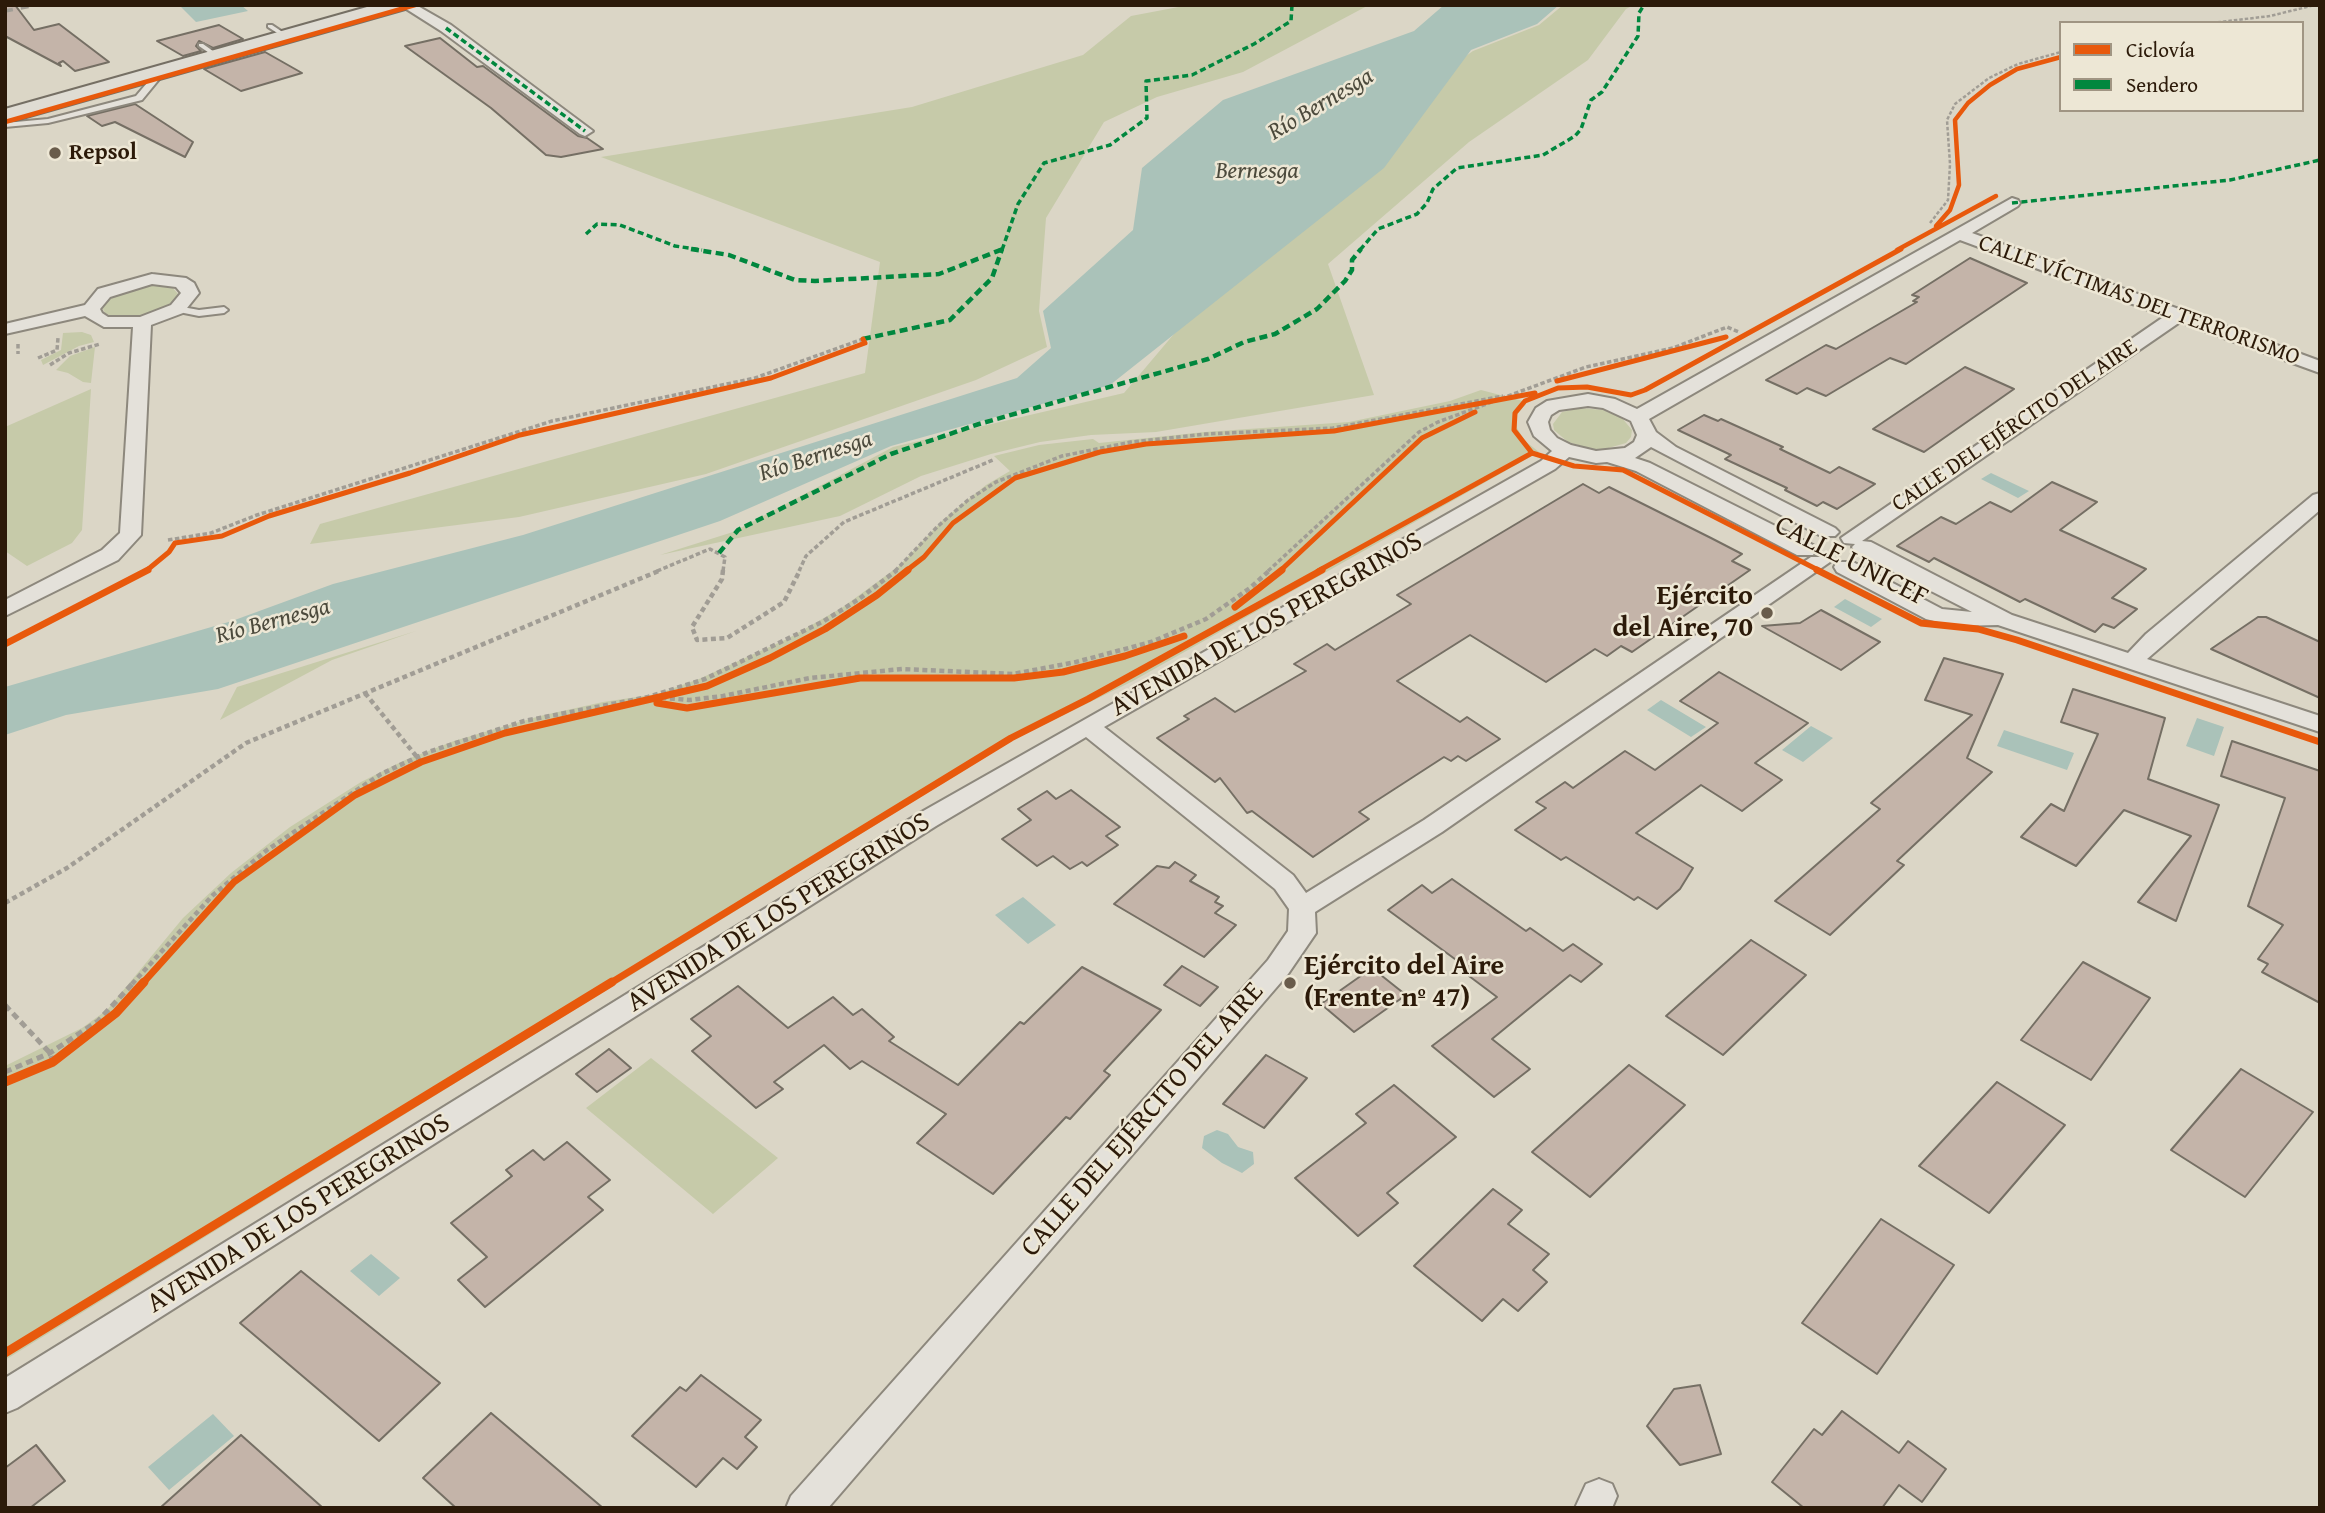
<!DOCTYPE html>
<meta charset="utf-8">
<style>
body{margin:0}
#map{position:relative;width:2325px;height:1513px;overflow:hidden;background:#dbd6c6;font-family:"Gentium Book Plus",serif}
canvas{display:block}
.frame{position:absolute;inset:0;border:7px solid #2c1a09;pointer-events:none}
.legend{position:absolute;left:2059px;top:21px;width:245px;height:91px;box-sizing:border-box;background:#ede7d5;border:2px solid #a09583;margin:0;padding:9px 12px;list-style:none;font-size:21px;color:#2c1a09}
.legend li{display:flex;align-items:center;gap:14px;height:35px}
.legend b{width:35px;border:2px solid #a09583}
</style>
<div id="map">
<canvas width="2325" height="1513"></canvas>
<div class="frame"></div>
<ul class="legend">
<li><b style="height:9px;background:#e8590c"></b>Ciclovía</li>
<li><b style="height:9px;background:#00873e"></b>Sendero</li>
</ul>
</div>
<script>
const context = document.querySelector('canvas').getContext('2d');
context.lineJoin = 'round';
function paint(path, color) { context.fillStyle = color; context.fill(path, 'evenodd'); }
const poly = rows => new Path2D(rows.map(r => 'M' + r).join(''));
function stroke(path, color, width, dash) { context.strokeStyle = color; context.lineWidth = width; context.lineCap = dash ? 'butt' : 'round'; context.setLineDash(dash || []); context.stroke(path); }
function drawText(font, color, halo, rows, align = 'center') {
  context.font = font + ' "Gentium Book Plus",serif'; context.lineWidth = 5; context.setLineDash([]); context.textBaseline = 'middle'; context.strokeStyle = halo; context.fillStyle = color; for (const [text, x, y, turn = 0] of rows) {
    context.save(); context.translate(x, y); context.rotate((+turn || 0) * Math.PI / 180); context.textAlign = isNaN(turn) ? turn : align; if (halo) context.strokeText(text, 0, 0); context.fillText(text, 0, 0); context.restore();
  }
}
paint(poly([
 [1189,5,1369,5,1243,72,1157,97,1104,122,1046,218,1039,311,1047,347,976,380,706,474,519,517,310,544,320,524,865,373,880,262,601,157,912,107,1083,55,1131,16],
 [1563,5,1634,5,1626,9,1588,60,1469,142,1328,264,1374,395,1156,432,1091,435,1040,442,991,454,921,476,840,516,660,555,733,532,893,447,1124,393,1328,152,1473,51,1539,25],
 [149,284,171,286,179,295,169,307,142,317,113,317,105,313,102,307,112,295],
 [82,332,91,335,94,342,79,346,43,365,41,360,61,350,63,333],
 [95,347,91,383,83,382,68,373,56,370,70,356],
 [91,389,82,530,72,543,27,566,5,551,5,427],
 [1481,390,1527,402,1517,415,1517,428,1525,441,1539,452,1133,681,1015,739,5,1360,5,1066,82,1028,107,1010,183,918,231,873,290,827,361,782,403,761,454,741,540,716,603,702,657,694,699,679,789,638,843,607,899,566,943,520,986,485,1010,471,994,456,1039,445,1093,439,1099,443,1205,432,1349,422,1450,401],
 [1581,408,1603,410,1622,418,1632,430,1631,437,1626,443,1605,449,1592,449,1568,442,1554,430,1553,424,1562,412],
 [416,631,332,660,220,720,237,687],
 [651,1058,778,1158,713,1214,586,1108]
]), '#c6caa9');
paint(poly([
 [179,5,241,5,248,11,196,22],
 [1444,5,1559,5,1537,24,1471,50,1384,168,1110,385,891,446,720,521,218,689,66,715,5,735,5,687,232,621,333,584,523,535,1017,378,1051,348,1043,311,1133,230,1142,168,1223,100,1414,31],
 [1991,473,2029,491,2018,498,1981,479],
 [1845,599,1882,619,1871,627,1834,607],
 [1661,700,1706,727,1691,737,1647,710],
 [2197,718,2224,727,2214,756,2186,746],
 [1811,726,1833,738,1803,762,1782,750],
 [2004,730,2074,753,2067,770,1997,746],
 [1023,897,1056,925,1028,944,995,915],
 [1217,1130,1228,1134,1238,1147,1253,1152,1254,1164,1242,1173,1222,1163,1202,1148,1204,1136],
 [371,1254,400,1278,379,1296,350,1271],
 [213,1414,234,1436,169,1490,148,1467]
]), '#aac2b9');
const building = poly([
 [5,5,15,5,34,30,59,24,109,62,75,71,63,61,59,63,61,66,5,36,5,5],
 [219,25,243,39,213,48,199,41,196,46,201,51,183,56,157,41,219,25],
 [440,38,477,67,483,66,578,136,587,138,603,149,561,157,546,155,491,108,405,46,440,38],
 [265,52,302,73,241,91,204,69,265,52],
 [135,104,193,142,185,157,115,122,102,126,87,116,135,104],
 [1970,258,2027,283,1906,364,1890,358,1826,396,1807,388,1797,394,1766,380,1826,345,1836,349,1917,302,1913,301,1919,297,1912,295,1970,258],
 [1965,367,2014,389,1924,452,1873,429,1965,367],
 [1704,415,1718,421,1721,419,1783,447,1780,449,1830,473,1839,467,1875,484,1837,509,1823,502,1817,506,1785,490,1787,488,1725,459,1731,455,1678,430,1704,415],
 [2052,482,2097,502,2060,530,2146,569,2112,598,2137,609,2114,628,2103,624,2095,632,2025,599,2020,602,1934,558,1929,562,1897,546,1941,517,1956,524,1990,502,2011,512,2052,482],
 [1583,484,1599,493,1609,487,1711,538,1742,554,1732,561,1750,570,1632,652,1621,646,1607,656,1595,649,1546,682,1470,635,1397,681,1460,722,1467,717,1500,739,1466,761,1458,756,1451,761,1444,757,1359,812,1369,819,1313,857,1252,811,1247,813,1220,778,1215,782,1157,738,1189,719,1184,716,1215,698,1235,712,1306,671,1294,664,1327,644,1335,650,1411,604,1397,595,1583,484],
 [1821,610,1880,642,1841,670,1762,626,1800,623,1821,610],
 [2258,617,2266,617,2320,642,2320,698,2211,649,2258,617],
 [1944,658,2003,674,1967,758,1992,772,1897,861,1904,865,1830,935,1775,901,1880,809,1871,803,1972,715,1925,700,1944,658],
 [1719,672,1808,723,1755,763,1782,780,1742,811,1701,785,1636,833,1693,868,1680,889,1657,909,1638,897,1634,900,1566,857,1561,860,1515,830,1546,808,1536,802,1565,782,1573,788,1625,751,1655,770,1718,723,1680,701,1719,672],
 [2073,689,2165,718,2148,779,2219,805,2176,921,2138,902,2191,836,2124,810,2076,866,2021,837,2051,804,2064,811,2098,734,2061,722,2073,689],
 [2232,741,2320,771,2320,1003,2262,972,2268,964,2258,959,2283,925,2248,906,2285,798,2221,776,2232,741],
 [1071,790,1120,827,1106,836,1118,845,1087,866,1082,862,1070,869,1053,856,1037,866,1002,839,1031,820,1018,809,1047,791,1056,799,1071,790],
 [1175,862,1196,875,1190,881,1219,897,1215,902,1223,906,1215,913,1236,925,1204,957,1114,904,1157,866,1169,868,1175,862],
 [1452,879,1526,931,1530,928,1563,951,1573,944,1602,964,1581,982,1570,975,1492,1039,1530,1069,1494,1097,1432,1046,1497,997,1469,976,1474,973,1388,910,1422,885,1432,893,1452,879],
 [1751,940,1806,975,1723,1055,1666,1016,1751,940],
 [2083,962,2150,998,2091,1080,2021,1040,2083,962],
 [1182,966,1218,987,1200,1006,1164,985,1182,966],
 [1082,967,1161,1010,1104,1071,1110,1075,1070,1119,1066,1117,993,1194,917,1143,946,1114,862,1061,850,1069,824,1045,774,1082,783,1089,756,1108,692,1051,711,1036,691,1019,738,986,788,1028,833,997,853,1015,862,1009,894,1037,889,1041,958,1085,1020,1022,1024,1024,1082,967],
 [1372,968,1406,995,1354,1032,1321,1004,1372,968],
 [609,1049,631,1068,597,1092,576,1074,609,1049],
 [1266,1055,1307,1078,1264,1128,1223,1104,1266,1055],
 [1629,1065,1685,1105,1590,1197,1532,1152,1629,1065],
 [2241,1069,2313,1112,2245,1197,2171,1150,2241,1069],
 [1997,1082,2065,1125,1989,1213,1919,1166,1997,1082],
 [1394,1085,1456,1137,1387,1193,1398,1203,1358,1236,1295,1178,1366,1123,1356,1114,1394,1085],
 [567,1142,610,1180,588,1197,603,1210,485,1307,458,1280,487,1257,451,1223,512,1176,506,1170,533,1150,544,1160,567,1142],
 [1493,1189,1522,1210,1508,1224,1549,1254,1533,1270,1547,1282,1518,1311,1503,1299,1482,1321,1414,1266,1493,1189],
 [1881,1219,1954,1265,1877,1374,1802,1323,1881,1219],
 [301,1271,440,1383,379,1441,240,1323,301,1271],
 [701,1375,761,1420,745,1437,757,1447,737,1469,723,1458,696,1487,632,1436,680,1387,686,1391,701,1375],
 [1700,1385,1721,1454,1680,1465,1647,1426,1674,1389,1700,1385],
 [1842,1411,1899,1453,1908,1441,1946,1469,1922,1502,1899,1485,1882,1508,1804,1508,1772,1482,1814,1429,1822,1435,1842,1411],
 [491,1413,603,1508,456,1508,423,1478,491,1413],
 [241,1435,323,1508,160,1508,241,1435],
 [36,1445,65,1481,30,1508,5,1508,5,1468,36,1445]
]);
paint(building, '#c4b4a9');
stroke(building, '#756f64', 2);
const service = poly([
 [268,25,272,25,290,37,285,38,268,27,268,25],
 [199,44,203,44,220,56,215,57,199,46,199,44],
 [158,70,165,72,142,100,48,123,5,127,5,123,48,119,136,96,158,70],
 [177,306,199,310,224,307,228,310,224,313,199,316,174,311,173,309,177,306]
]);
const minor = poly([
 [400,5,416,5,451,25,593,131,585,136,580,134,441,31,400,5],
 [2012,198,2018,200,2020,203,2018,206,1972,233,2320,361,2320,373,2180,322,1862,541,1871,542,2012,615,2128,653,2146,634,2313,495,2320,493,2320,510,2147,659,2320,716,2320,732,1998,625,1954,626,1926,619,1837,572,1834,567,1837,562,1853,562,1942,609,1972,612,1855,552,1852,547,1855,544,1844,543,1841,538,2165,316,1960,240,1649,419,1656,432,1676,447,1835,528,1839,532,1835,536,1821,536,1651,447,1635,458,1650,463,1813,545,1816,550,1813,555,1797,555,1636,471,1607,462,1596,463,1569,457,1555,469,1104,727,1293,875,1306,893,1424,820,1811,557,1827,557,1830,562,1442,832,1315,912,1316,933,1288,974,828,1508,786,1508,791,1496,1268,960,1288,931,1289,909,1275,889,1086,737,936,826,17,1408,5,1413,5,1378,918,814,1541,461,1552,451,1534,436,1528,422,1536,408,1547,401,1588,394,1615,399,1637,409,2012,198],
 [1588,406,1603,408,1631,421,1637,435,1634,442,1625,448,1596,451,1571,445,1557,438,1550,430,1548,422,1551,415,1559,410,1588,406],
 [152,274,186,278,194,283,199,293,183,313,151,325,141,535,118,560,5,616,5,600,102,550,120,533,133,327,104,327,85,316,5,334,5,324,85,305,98,289,152,274],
 [152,284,176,287,181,293,171,305,140,317,108,317,102,313,100,309,110,297,152,284],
 [1599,1479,1612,1484,1617,1496,1612,1508,1575,1508,1586,1484,1599,1479]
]);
const primary = poly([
 [374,5,408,5,405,9,5,123,5,109,374,5]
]);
stroke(service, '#8d887d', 4);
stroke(minor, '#8d887d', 4);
stroke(primary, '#756f64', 4);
stroke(poly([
 [2212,23,2270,16,2315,5],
 [1930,223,1948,200,1950,164,1947,120,1955,104,1989,78,2018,64,2061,52]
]), '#a19d95', 2.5, [3.5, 2]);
stroke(poly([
 [18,344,18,354],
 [38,358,57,350,58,338],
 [50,365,69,353,100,344],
 [168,540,211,533,257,515,552,421,755,378,863,339],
 [657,571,710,549,725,557,723,571],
 [799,571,806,556,844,522,993,460],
 [895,571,937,527,968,500,996,482,1062,456,1131,442,1206,434,1333,428,1503,396],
 [1268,571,1419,432,1438,422,1586,367,1673,348,1727,327,1739,332]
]), '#a19d95', 3.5, [4.5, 2.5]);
stroke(poly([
 [723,570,722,579,692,627,697,640,727,638,784,602,800,570],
 [365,693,421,762],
 [653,697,689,700,723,696,810,678,902,669,1013,674,1076,662,1151,642,1206,619,1250,588,1270,570],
 [5,903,67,868,246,743,661,570],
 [132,984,213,895,267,850,381,774,428,752,524,721,648,697,705,679,824,621,859,599,897,570]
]), '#a19d95', 4.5, [5, 3.5]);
stroke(poly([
 [5,1005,50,1053,53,1062],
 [5,1072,50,1053,98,1021,134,982]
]), '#a19d95', 5, [7, 4.5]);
paint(service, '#e4e1da');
paint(minor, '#e4e1da');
paint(primary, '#dfdcd3');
stroke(poly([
 [5,11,36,5]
]), '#a19d95', 3.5, [8, 8]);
stroke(poly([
 [446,28,585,131],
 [2012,203,2230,180,2320,160],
 [586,234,597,224,620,225,675,246,702,250],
 [999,250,1003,249],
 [1002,250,1018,204,1044,163,1110,145,1147,118,1146,81,1192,75,1254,44,1291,21,1292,5],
 [1360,250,1378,229,1417,214,1427,203,1433,189,1457,168,1543,155,1575,136,1581,129,1591,100,1602,92,1638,36,1639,13,1644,5]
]), '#00873e', 3.5, [6, 3.5]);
stroke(poly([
 [691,249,729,255,795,280,815,281,939,274,1003,249],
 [863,339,950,320,992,278,1002,249],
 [719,553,738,530,891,454,979,424,1208,359,1244,342,1275,334,1317,309,1345,281,1352,270,1352,260,1361,249]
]), '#00873e', 4.5, [8, 4.5]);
stroke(poly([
 [5,122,415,5],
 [1936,226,1950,210,1959,185,1955,120,1968,103,1990,85,2017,69,2061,57],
 [1897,250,1996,196]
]), '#e8590c', 4.5);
stroke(poly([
 [1557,381,1726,337],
 [1532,453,1574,466,1623,470,1820,571],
 [146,571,169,552,175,543,222,536,269,516,410,473,520,435,771,378,865,343,863,339],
 [906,571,924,557,953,523,1015,478,1100,452,1146,444,1334,431,1535,393],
 [1280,571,1422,438,1475,412],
 [1318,571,1532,453,1514,430,1515,413,1525,401,1558,388,1587,387,1631,395,1645,390,1901,249]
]), '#e8590c', 5);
stroke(poly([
 [1817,570,1921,623,1978,629,2017,640,2320,742],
 [1235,607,1282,570],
 [5,644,148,570],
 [657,703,687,708,860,678,1014,678,1063,672,1125,656,1184,636],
 [142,984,234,882,355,795,421,762,505,733,707,686,770,658,825,629,877,595,908,570],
 [609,984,1011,738,1088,699,1322,570]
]), '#e8590c', 7);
stroke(poly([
 [5,1082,53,1062,116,1013,144,982],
 [5,1353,612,982]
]), '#e8590c', 9);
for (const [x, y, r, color] of [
 [55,153,7,"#695c4b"],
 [1767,613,7,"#695c4b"],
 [1290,983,7,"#695c4b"]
]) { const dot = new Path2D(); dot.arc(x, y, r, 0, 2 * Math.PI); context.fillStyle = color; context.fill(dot); stroke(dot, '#ede7d5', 2.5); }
drawText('bold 23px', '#2c1a09', '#ede7d5', [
 ["Repsol",69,153]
], 'left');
drawText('23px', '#2c1a09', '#ede7d5', [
 ["CALLE VÍCTIMAS DEL TERRORISMO",2139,301,20],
 ["CALLE DEL EJÉRCITO DEL AIRE",2015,426,-34]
]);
drawText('italic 24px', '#4c4a3c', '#ede7d5', [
 ["Río Bernesga",1321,105,-31],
 ["Bernesga",1257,172],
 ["Río Bernesga",816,457,-18],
 ["Río Bernesga",273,622,-15]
]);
drawText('28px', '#2c1a09', '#ede7d5', [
 ["CALLE UNICEF",1851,562,27],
 ["AVENIDA DE LOS PEREGRINOS",1267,625,-29],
 ["AVENIDA DE LOS PEREGRINOS",779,913,-32],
 ["CALLE DEL EJÉRCITO DEL AIRE",1143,1120,-49],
 ["AVENIDA DE LOS PEREGRINOS",299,1214,-32]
]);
drawText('bold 28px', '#2c1a09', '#ede7d5', [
 ["Ejército",1753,597],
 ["del Aire, 70",1753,629],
 ["Ejército del Aire",1304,967,"left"],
 ["(Frente nº 47)",1304,999,"left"]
], 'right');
</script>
